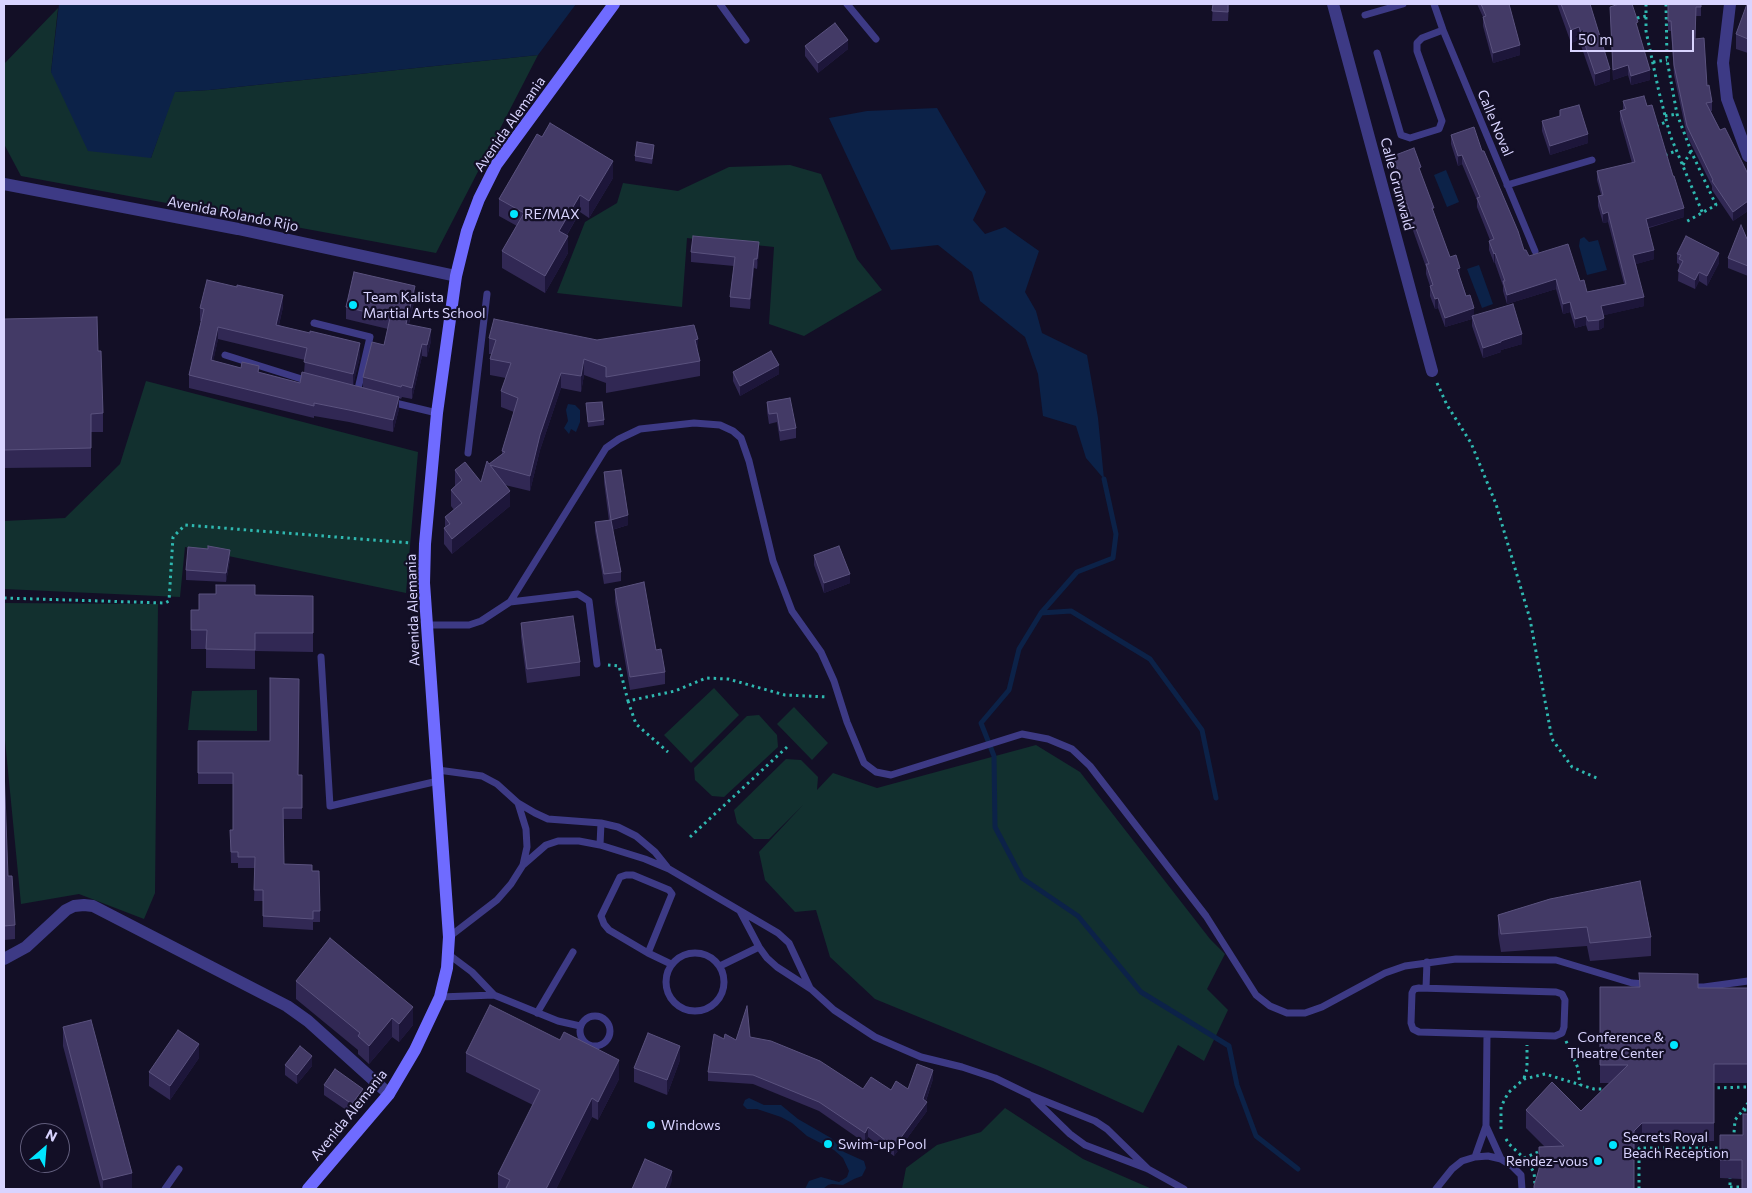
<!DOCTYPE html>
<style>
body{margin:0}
#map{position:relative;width:1752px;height:1193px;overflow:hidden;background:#130f26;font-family:Commissioner,sans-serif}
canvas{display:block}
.frame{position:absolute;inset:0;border:5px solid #d9d4ff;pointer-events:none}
.north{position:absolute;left:20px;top:1123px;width:50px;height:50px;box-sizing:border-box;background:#130f26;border:1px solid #625e7d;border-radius:50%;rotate:27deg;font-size:14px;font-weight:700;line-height:20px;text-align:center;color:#d9d4ff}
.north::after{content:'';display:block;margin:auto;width:18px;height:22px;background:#00e5ff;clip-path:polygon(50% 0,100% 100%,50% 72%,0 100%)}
.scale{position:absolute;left:1570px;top:30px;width:124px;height:22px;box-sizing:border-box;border:2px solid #d9d4ff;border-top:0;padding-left:6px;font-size:15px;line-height:18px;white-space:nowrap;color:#d9d4ff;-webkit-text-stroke:4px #130f26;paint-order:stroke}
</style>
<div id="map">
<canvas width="1752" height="1193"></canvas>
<div class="frame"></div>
<div class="north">N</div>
<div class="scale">50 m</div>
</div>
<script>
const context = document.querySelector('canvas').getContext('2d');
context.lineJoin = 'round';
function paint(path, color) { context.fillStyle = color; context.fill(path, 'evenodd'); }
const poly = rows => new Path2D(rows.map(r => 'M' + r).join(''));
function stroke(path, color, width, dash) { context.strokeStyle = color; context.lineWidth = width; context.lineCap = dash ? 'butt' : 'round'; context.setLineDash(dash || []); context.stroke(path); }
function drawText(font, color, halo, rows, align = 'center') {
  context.font = font + ' Commissioner,sans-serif'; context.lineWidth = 4.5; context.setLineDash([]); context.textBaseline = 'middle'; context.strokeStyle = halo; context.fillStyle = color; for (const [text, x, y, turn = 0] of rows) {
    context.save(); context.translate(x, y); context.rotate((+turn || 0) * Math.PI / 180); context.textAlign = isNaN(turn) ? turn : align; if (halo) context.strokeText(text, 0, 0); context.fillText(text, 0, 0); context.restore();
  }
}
paint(poly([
 [58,8,51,72,151,158,174,92,209,90,538,55,436,253,21,176,4,144,4,64],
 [790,165,821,174,857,259,882,290,804,336,769,324,774,247,687,238,682,307,557,293,585,222,617,203,623,183,678,191,729,167],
 [146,381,418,452,406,593,185,547,180,597,4,589,4,521,65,518,120,464],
 [4,603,158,604,155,893,144,919,79,894,21,904,4,730],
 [714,688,739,715,691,763,664,735],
 [257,690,257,731,188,730,192,691],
 [794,707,828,743,812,760,777,724],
 [759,715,777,735,778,747,724,797,712,796,695,780,694,768,747,716],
 [1036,745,1080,772,1210,939,1225,954,1207,989,1228,1010,1204,1061,1178,1045,1143,1113,1043,1068,875,999,830,957,816,910,795,912,765,880,759,852,803,805,769,839,754,839,737,823,734,810,786,759,801,760,818,777,817,790,833,773,877,788],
 [1005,1108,1083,1159,1152,1189,902,1189,906,1168,937,1145,981,1132]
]), '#12302f');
paint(poly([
 [59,4,576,4,538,55,209,90,175,92,151,158,88,151,51,72],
 [937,108,986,192,973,220,985,234,1005,227,1039,251,1025,292,1036,311,1042,333,1087,355,1098,418,1104,479,1086,458,1076,426,1043,416,1038,374,1025,337,980,301,972,272,938,245,891,250,829,118,867,111],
 [1446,170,1459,202,1447,207,1434,175],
 [1584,237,1589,242,1598,240,1607,270,1587,275,1579,246,1580,239],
 [1479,265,1493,304,1482,308,1467,269],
 [568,404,575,405,580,410,580,422,576,432,571,429,569,434,564,428,568,421,566,410],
 [749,1098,764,1105,781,1105,798,1119,831,1138,844,1152,864,1161,866,1168,862,1176,854,1179,843,1185,832,1184,828,1185,823,1189,805,1189,809,1181,821,1177,839,1182,847,1177,849,1171,843,1158,834,1150,807,1136,792,1123,781,1117,757,1109,747,1109,743,1105,745,1100]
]), '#0c2248');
stroke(poly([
 [1104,479,1116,534,1113,558,1077,572,1041,613,1019,649,1009,690,981,723,994,756,995,827,1022,878,1078,916,1141,992,1229,1046,1237,1085,1256,1136,1298,1169],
 [1041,613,1071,611,1150,659,1202,730,1216,798]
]), '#0c2248', 5);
stroke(poly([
 [1646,4,1646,31,1659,92,1670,135,1703,214],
 [1666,4,1667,60,1677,114,1691,151,1716,205,1684,223],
 [1637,18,1646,16],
 [1653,62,1667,60],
 [1665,116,1677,114],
 [1656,126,1666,122],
 [1665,155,1676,151],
 [1683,165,1691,151],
 [1437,383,1447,405,1471,443,1496,504,1530,619,1552,739,1572,767,1599,779],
 [4,598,165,603,169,601,173,537,185,525,411,543],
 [608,665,619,666,628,701,675,691,706,678,728,679,785,695,828,697],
 [628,701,636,724,668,752],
 [690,837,787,747],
 [1566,1041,1578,1068,1580,1085],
 [1524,1078,1527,1069,1527,1045],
 [1711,1088,1748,1087],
 [1743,1110,1748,1103],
 [1501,1129,1501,1107,1508,1093,1524,1079,1545,1074,1594,1089,1608,1089],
 [1731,1138,1734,1133,1735,1120,1743,1110,1748,1110],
 [1506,1139,1509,1144,1524,1158,1543,1150],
 [1524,1158,1534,1172,1535,1184],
 [1730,1176,1730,1189],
 [1730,1187,1742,1187],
 [1639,1189,1639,1148,1723,1148]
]), '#2fb8b0', 3, [2.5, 4]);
stroke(poly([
 [720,4,746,40],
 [847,4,876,39],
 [1434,4,1443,30,1535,251],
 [1365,15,1403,4],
 [1377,53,1401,135,1410,138,1439,129,1442,121,1417,51,1417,43,1422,38,1443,30],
 [1507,185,1592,160],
 [314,323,370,337,357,393],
 [225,355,308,381],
 [391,402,437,413],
 [468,453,487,294],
 [510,602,578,594,589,601,597,664],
 [426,625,469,625,481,621,510,602,606,448,619,439,640,429,694,423,720,425,733,431,741,438,749,461,773,561,792,611,821,652,834,681,847,722,864,763,876,772,891,775,1022,734,1048,739,1072,749,1090,766,1206,916,1256,995,1270,1006,1287,1013,1305,1013,1322,1007,1385,973,1405,966,1456,959,1556,960,1632,983,1648,984],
 [321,657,330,806,438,781],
 [438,770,482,776,497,784,518,803,526,829,527,847,523,865,511,884,497,900,449,937],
 [518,803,535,813,548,819,601,823,618,827,636,836,655,852,667,867],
 [600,845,601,823],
 [523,865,546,845,558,841,579,841,600,845,645,859,669,869,778,933,789,943,810,988],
 [740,911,759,947,767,958,777,967,811,989,834,1010,875,1037,921,1057,962,1067,995,1078,1030,1095,1095,1121,1107,1129,1148,1169],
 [648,953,672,894,669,890,633,875,626,875,620,877,601,916,604,924,609,930,648,953,671,964],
 '666 982a29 29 0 1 1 58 0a29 29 0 1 1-58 0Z',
 [720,966,759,947],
 [1689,987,1704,987,1748,981],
 [1419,988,1556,992,1562,994,1565,1000,1564,1027,1562,1033,1555,1036,1419,1032,1413,1029,1411,1023,1412,993,1414,989,1419,988],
 [1426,988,1427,962],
 [494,995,558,1021,580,1026],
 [440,997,494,995,472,972,448,954],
 [537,1013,573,952],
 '580 1031a15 15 0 1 1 30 0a15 15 0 1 1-30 0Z',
 [1034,1099,1070,1134,1085,1145,1148,1169,1184,1189],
 [1486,1126,1501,1159],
 [1475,1157,1486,1126,1487,1034],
 [165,1189,179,1169],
 [1436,1189,1452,1169,1462,1161,1475,1157,1488,1156,1501,1159,1512,1166,1521,1175,1522,1189]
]), '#3d3a85', 7);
stroke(poly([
 [1333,4,1432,371],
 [1730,4,1723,63,1727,99,1748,156],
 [4,184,238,229,456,276],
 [4,959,26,947,66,910,74,906,84,905,93,906,287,1006,308,1021,389,1094]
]), '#3d3a85', 12);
stroke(poly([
 [308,1189,389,1094,415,1050,440,997,447,968,449,937,424,583,425,544,437,413,456,276,467,231,479,199,496,165,614,4]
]), '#6f6bff', 12);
paint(poly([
 [1213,4,1229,4,1228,21,1212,21],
 [1477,4,1509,4,1520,55,1493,63,1483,26,1483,17],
 [1557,4,1590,4,1610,81,1595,86,1579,40,1571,43],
 [1668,4,1701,4,1701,16,1696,16,1695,39,1712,102,1712,111,1711,111,1720,130,1748,174,1748,211,1733,221,1712,190,1712,186,1687,136,1674,75,1671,31,1668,31],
 [1748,4,1748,53,1736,49,1736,34],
 [1610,7,1638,31,1650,80,1631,85,1628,75,1613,80],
 [805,46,848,49,818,73,805,56],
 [1623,101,1684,217,1649,228,1654,259,1636,264,1644,306,1604,315,1604,327,1599,330,1588,331,1586,325,1575,328,1570,312,1563,314,1556,289,1507,304,1503,291,1503,286,1495,263,1494,263,1489,250,1489,241,1490,240,1477,207,1477,200,1462,164,1458,166,1451,144,1451,135,1482,151,1524,250,1529,256,1580,281,1587,292,1624,284,1608,222,1603,223,1598,206,1598,196,1601,195,1597,180,1597,171,1632,163,1620,120,1620,111,1623,110],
 [1542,121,1588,143,1550,155,1542,131],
 [654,150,652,164,635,161,635,156],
 [1393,156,1421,174,1434,213,1450,257,1460,278,1474,316,1522,344,1501,350,1501,352,1483,358,1472,326,1472,319,1445,327,1438,308,1435,309,1430,296,1430,286,1426,274,1426,267,1399,191,1399,183,1393,166],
 [613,178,589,218,580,212,567,235,568,253,545,293,502,268,502,251,517,226,499,216,499,199],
 [1747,239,1748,239,1748,276,1728,268,1728,258],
 [691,252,759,252,757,269,754,268,750,309,730,307,730,297,734,266,691,262],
 [1677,254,1719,263,1707,286,1699,281,1695,289,1678,281,1679,264,1677,263],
 [415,298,409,324,431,341,427,357,422,356,412,399,402,397,401,399,399,398,399,409,393,432,349,422,314,416,314,418,189,388,189,375,201,321,200,321,200,308,283,307,279,325,360,356,353,385,363,388,363,377,384,345,388,329,346,319,346,307],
 [218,339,305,360,304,373,300,383,213,361],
 [4,319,98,351,103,413,103,432,91,432,91,467,4,468],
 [489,338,597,340,698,352,700,361,700,376,606,393,606,383,584,375,581,392,561,388,540,450,530,491,505,485,510,506,452,554,444,544,444,528,445,528,445,517,454,510,451,506,451,490,455,486,455,470,481,482,489,464,502,454,502,451,514,412,501,407,501,391,506,378,490,375,490,359,491,354,489,354],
 [733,372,779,374,740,396,733,381],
 [767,402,796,428,796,438,780,441,777,422,769,424,767,411],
 [586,403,604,420,604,425,588,427],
 [604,472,628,525,612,530,621,572,621,581,604,584,595,531,595,522,609,521,604,482],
 [814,555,850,583,824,593,814,565],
 [230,559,226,582,186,580,186,570],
 [615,589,656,650,665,672,665,684,630,690,615,602],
 [255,595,313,596,313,652,255,651,255,669,206,668,206,649,191,649,191,610,199,610],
 [521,623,580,662,580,676,527,683,521,637],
 [198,741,298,775,302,775,302,819,283,819,284,864,312,871,320,911,320,922,313,922,313,930,263,927,263,901,254,901,255,868,238,868,238,863,231,863,230,830,233,830,233,784,198,784],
 [4,767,8,876,15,925,15,939,4,940],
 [1550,899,1651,937,1651,956,1590,961,1587,946,1501,952,1498,934,1498,915],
 [296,981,413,1025,399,1042,392,1037,369,1064,358,1054,358,1050,296,999],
 [1600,987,1698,988,1748,993,1748,1083,1714,1083,1714,1141,1642,1141,1634,1149,1634,1189,1534,1189,1534,1186,1545,1147,1526,1128,1526,1110,1581,1111,1609,1083,1600,1083],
 [63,1027,132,1189,101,1189,63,1046],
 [750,1037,863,1089,891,1090,908,1089,933,1079,926,1101,927,1111,894,1156,868,1137,865,1143,819,1111,753,1084,708,1081,708,1072,724,1039,736,1040],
 [466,1053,619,1079,598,1120,592,1117,556,1189,498,1189,498,1174,533,1105,466,1072],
 [199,1058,170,1100,149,1086,149,1072],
 [680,1060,667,1095,634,1082,634,1068],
 [285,1065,312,1066,297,1084,285,1075],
 [324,1085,363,1098,352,1114,324,1095],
 [1720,1135,1743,1135,1748,1189,1742,1189,1742,1179,1720,1178]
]), '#312854');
paint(poly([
 [1579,27,1579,40,1571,43,1571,30],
 [848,40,848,49,818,73,818,63],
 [1520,45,1520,55,1493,63,1493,53],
 [1628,65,1628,75,1613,80,1613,70],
 [1610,69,1610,81,1595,86,1595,74],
 [1650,70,1650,80,1631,85,1631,76],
 [1588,134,1588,143,1550,155,1550,146],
 [1462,155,1462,164,1458,166,1458,156],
 [613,161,613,178,589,218,589,201],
 [580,195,580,212,559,248,559,231],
 [1748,201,1748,211,1733,221,1733,212],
 [1684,208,1684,217,1646,228,1646,219],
 [1608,212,1608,222,1603,223,1603,214],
 [568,236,568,253,545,293,545,276],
 [759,242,759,252,757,269,757,259],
 [1654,250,1654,259,1633,265,1633,255],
 [1495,253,1495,263,1494,263,1494,254],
 [1719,253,1719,263,1707,286,1707,276],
 [754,259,754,268,750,309,750,299],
 [1460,268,1460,278,1457,269],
 [1699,272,1699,281,1695,289,1695,280],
 [1556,279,1556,289,1507,304,1507,295],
 [415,286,415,298,406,335,406,324],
 [283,295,283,307,276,337,276,325],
 [1644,297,1644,306,1601,316,1601,306],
 [1438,298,1438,308,1435,309,1435,299],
 [1570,302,1570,312,1563,314,1563,304],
 [1474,308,1474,318,1472,316,1472,319,1445,327,1445,318],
 [1586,316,1586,325,1575,328,1575,319],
 [1604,318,1604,327,1599,330,1599,320],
 [218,327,218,339,211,372,211,360],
 [431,329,431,341,427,357,427,345],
 [1522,334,1522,344,1501,350,1501,352,1483,358,1483,348,1501,341],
 [698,339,698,354,695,340],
 [360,343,360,356,353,387,353,374],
 [422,344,422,356,412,399,412,388],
 [584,359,584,375,581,392,581,376],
 [779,365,779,374,740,396,740,386],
 [561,373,561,388,540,450,530,491,530,476,540,435],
 [399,397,399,409,393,432,393,420],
 [510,491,510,506,452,554,452,539],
 [628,515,628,525,611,530,611,520],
 [230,550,230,559,226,582,226,573],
 [850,574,850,583,824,593,824,583],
 [413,1007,413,1025,399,1042,399,1024],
 [392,1018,392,1037,369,1064,369,1046],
 [199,1044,199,1058,170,1100,170,1086],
 [680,1046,680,1060,667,1095,667,1080],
 [312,1056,312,1066,297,1084,297,1075],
 [619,1060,619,1079,598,1120,598,1102],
 [933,1070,933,1079,924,1106,927,1102,927,1111,894,1156,894,1147,923,1099],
 [363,1089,363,1098,352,1114,352,1104],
 [592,1098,592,1117,556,1189,546,1189],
 [1642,1123,1642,1141,1634,1150,1634,1131],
 [868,1127,868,1137,865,1143,865,1133],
 [672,1171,672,1181,669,1189,665,1189],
 [132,1173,132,1189,103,1189,103,1180]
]), '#1d163a');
const building = poly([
 [1213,4,1228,4,1228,12,1212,11,1213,4],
 [1481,4,1509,4,1520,45,1493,53,1483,17,1486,16,1481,4],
 [1561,4,1590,4,1610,69,1595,74,1579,27,1571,30,1561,4],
 [1619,4,1632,4,1638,22,1636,23,1650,70,1631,76,1628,65,1613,70,1610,7,1619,4],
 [1668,4,1701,4,1701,7,1696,7,1695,39,1704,38,1707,86,1709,85,1712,102,1706,103,1720,130,1725,128,1748,174,1748,201,1733,212,1712,181,1713,180,1687,126,1674,65,1671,21,1668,21,1668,4],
 [1747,4,1748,4,1748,39,1736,34,1747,4],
 [835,23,848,40,818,63,805,46,835,23],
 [1644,96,1647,106,1652,105,1673,176,1674,176,1684,208,1646,219,1654,250,1633,255,1644,297,1601,306,1604,318,1599,320,1588,321,1586,316,1575,319,1570,302,1563,304,1556,279,1507,295,1503,281,1505,281,1495,253,1494,254,1489,241,1494,239,1477,198,1480,197,1462,155,1458,156,1451,135,1474,127,1482,151,1484,151,1518,231,1524,250,1526,250,1529,256,1568,244,1580,281,1584,280,1587,292,1626,284,1608,212,1603,214,1598,196,1603,195,1597,171,1635,162,1620,111,1626,109,1623,101,1644,96],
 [1579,105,1588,134,1550,146,1542,121,1560,116,1560,110,1579,105],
 [550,123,613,161,589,201,580,195,559,231,568,236,545,276,502,251,524,213,499,199,537,134,542,137,550,123],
 [637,142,654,145,652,159,635,156,637,142],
 [1414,148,1421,167,1419,168,1434,208,1432,208,1450,257,1456,255,1460,268,1457,269,1466,296,1470,295,1474,308,1445,318,1438,298,1435,299,1430,286,1433,285,1426,264,1429,264,1399,182,1402,181,1393,156,1414,148],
 [1741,225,1747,239,1748,239,1748,266,1728,258,1741,225],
 [693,236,759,242,757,259,754,259,750,299,730,297,735,257,691,252,693,236],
 [1686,236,1719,253,1707,276,1699,272,1695,280,1678,271,1683,261,1679,259,1681,255,1677,254,1686,236],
 [354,272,415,286,406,324,431,329,427,345,422,344,412,388,402,385,401,387,363,377,372,342,384,345,390,318,346,307,354,272],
 [207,280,237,287,237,285,283,295,276,325,310,333,310,331,360,343,353,374,304,362,307,348,218,327,211,360,241,368,242,362,259,366,258,372,300,383,302,372,399,397,393,420,349,410,314,403,314,406,189,375,204,309,200,308,207,280],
 [1513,304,1522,334,1501,341,1501,342,1483,348,1472,316,1513,304],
 [97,317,98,351,101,351,103,413,91,414,91,448,4,450,4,319,97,317],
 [494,319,597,340,694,325,698,339,695,340,700,361,606,377,606,367,584,359,581,376,561,373,540,435,530,476,490,465,510,491,452,539,444,528,450,524,445,517,462,503,451,490,462,480,455,470,465,462,481,482,487,461,489,464,505,452,502,451,518,398,501,391,511,363,490,359,496,340,489,338,494,319],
 [771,351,779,365,740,386,733,372,771,351],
 [790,398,796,428,780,431,777,413,769,414,767,402,790,398],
 [602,402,604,420,588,422,586,403,602,402],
 [621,470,628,515,611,520,604,472,621,470],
 [611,520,621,572,604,574,595,522,611,520],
 [208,546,230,550,226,573,186,570,188,547,208,549,208,546],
 [839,546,850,574,824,583,814,555,839,546],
 [644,582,656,650,661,649,665,672,630,677,615,589,644,582],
 [216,585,255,585,255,595,313,596,313,633,255,633,255,650,206,649,207,630,191,630,191,610,199,610,199,594,216,594,216,585],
 [573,616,580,662,527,669,521,623,573,616],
 [270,678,299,679,298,775,302,775,302,808,283,808,284,864,312,865,312,871,319,871,320,911,313,911,313,919,263,916,263,890,254,890,255,857,238,857,238,852,231,852,230,830,233,830,233,773,198,773,198,741,270,741,270,678],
 [4,767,8,876,12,876,15,925,4,926,4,767],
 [1640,881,1651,937,1590,943,1587,927,1501,934,1498,915,1550,899,1640,881],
 [330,938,413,1007,399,1024,392,1018,369,1046,358,1036,360,1033,296,981,330,938],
 [1639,973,1698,974,1698,988,1748,988,1748,1064,1714,1064,1714,1123,1642,1123,1634,1131,1634,1189,1534,1189,1534,1186,1539,1169,1539,1147,1564,1146,1526,1110,1552,1082,1581,1111,1628,1065,1600,1065,1600,987,1640,987,1639,973],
 [490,1005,560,1040,564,1032,619,1060,598,1102,592,1098,546,1189,509,1189,506,1188,510,1180,498,1174,540,1090,466,1053,490,1005],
 [747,1006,750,1037,771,1041,820,1061,863,1089,871,1077,891,1090,896,1081,908,1089,917,1064,933,1070,923,1099,927,1102,894,1147,868,1127,865,1133,819,1102,753,1075,708,1072,714,1034,724,1039,725,1034,736,1040,747,1006],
 [91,1020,132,1173,103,1180,63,1027,91,1020],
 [178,1030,199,1044,170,1086,149,1072,178,1030],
 [648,1033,680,1046,667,1080,634,1068,648,1033],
 [300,1046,312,1056,297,1075,285,1065,300,1046],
 [335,1069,363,1089,352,1104,324,1085,335,1069],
 [1743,1114,1748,1114,1748,1189,1742,1189,1742,1160,1720,1160,1720,1135,1743,1135,1743,1114],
 [645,1159,672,1171,665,1189,632,1189,645,1159]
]);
paint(building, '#433a66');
stroke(building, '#5a527e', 1);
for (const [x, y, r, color] of [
 [514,214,5,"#00e5ff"],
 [353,305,5,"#00e5ff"],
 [1674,1045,5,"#00e5ff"],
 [651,1125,5,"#00e5ff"],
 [828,1144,5,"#00e5ff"],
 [1613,1145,5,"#00e5ff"],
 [1598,1161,5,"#00e5ff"]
]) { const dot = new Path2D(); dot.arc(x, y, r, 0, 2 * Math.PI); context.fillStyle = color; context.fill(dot); stroke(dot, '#130f26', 2); }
drawText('14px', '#d9d4ff', '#130f26', [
 ["Calle Noval",1495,123,67],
 ["Avenida Alemania",510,124,-55],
 ["Calle Grunwald",1397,184,75],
 ["Avenida Rolando Rijo",233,214,11],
 ["Avenida Alemania",413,610,-92],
 ["Avenida Alemania",349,1115,-51]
]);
drawText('14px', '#d9d4ff', '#130f26', [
 ["RE/MAX",524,214],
 ["Team Kalista",363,297],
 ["Martial Arts School",363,313],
 ["Conference &",1664,1037,"right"],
 ["Theatre Center",1664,1053,"right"],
 ["Windows",661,1125],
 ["Secrets Royal",1623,1137],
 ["Beach Reception",1623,1153],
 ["Swim-up Pool",838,1144],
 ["Rendez-vous",1588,1161,"right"]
], 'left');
</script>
